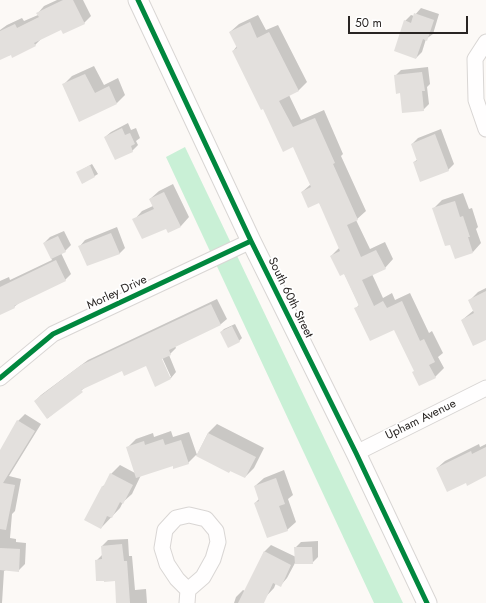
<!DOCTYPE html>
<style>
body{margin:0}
#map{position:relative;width:486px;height:603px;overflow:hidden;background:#fcf9f6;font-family:Jost,sans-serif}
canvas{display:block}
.scale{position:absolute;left:348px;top:16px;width:120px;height:18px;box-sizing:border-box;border:2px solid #292523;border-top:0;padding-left:5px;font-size:12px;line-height:14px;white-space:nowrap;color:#292523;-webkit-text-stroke:3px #fff;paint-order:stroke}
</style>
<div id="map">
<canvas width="486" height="603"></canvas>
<div class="scale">50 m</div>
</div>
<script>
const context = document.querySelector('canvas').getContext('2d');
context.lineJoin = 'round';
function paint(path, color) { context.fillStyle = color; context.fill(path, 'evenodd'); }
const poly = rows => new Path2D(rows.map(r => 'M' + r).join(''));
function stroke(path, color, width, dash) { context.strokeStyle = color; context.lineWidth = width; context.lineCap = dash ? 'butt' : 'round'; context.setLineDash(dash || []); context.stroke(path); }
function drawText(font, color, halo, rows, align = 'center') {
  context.font = font + ' Jost,sans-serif'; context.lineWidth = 3.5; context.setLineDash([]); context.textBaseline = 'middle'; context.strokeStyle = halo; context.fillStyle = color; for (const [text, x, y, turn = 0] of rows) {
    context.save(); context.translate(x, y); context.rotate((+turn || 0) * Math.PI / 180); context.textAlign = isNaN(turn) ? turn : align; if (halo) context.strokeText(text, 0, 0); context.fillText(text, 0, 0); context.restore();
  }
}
paint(poly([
 [185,147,403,603,374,603,166,157]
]), '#c9f0d6');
paint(poly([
 [57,0,83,0,91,16,84,23,62,29,42,38,35,45,0,59,0,30,7,25,22,18,24,21,38,15,38,13,44,6],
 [421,8,439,14,433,34,426,39,422,52,416,58,405,21,411,15,414,16],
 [258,15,266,30,278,25,307,82,298,91,289,95,301,120,324,110,343,154,341,156,366,211,356,220,370,249,385,242,393,259,385,268,372,274,383,298,392,293,395,300,410,293,429,333,432,331,443,353,438,357,444,368,435,377,415,370,395,329,356,308,359,305,344,273,331,256,340,247,319,202,302,192,311,184,294,146,263,107,233,51,237,46,230,32,239,24],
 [94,66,104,85,118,78,125,95,117,103,63,85,72,76],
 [428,67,430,84,427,87,429,104,423,110,401,92,395,76,401,70],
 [128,123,131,130,136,128,140,138,136,141,138,145,132,151,105,137,111,132],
 [441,129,454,164,448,170,414,162,418,159,412,144,418,138],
 [92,164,98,174,83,183,78,172],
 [173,184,189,217,181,226,168,232,166,227,134,220,142,211,153,206,150,199,159,191],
 [463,193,469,209,472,208,478,227,476,229,481,243,473,252,451,243,433,209,442,200],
 [117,227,125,248,119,254,80,246,85,240],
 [64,231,71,245,65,251,61,253,71,274,65,280,19,303,14,307,1,313,0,310,0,281,9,277,10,280,52,260,44,243,50,237],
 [486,288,486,338,462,320,474,310,469,301,478,292],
 [217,299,227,319,221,324,175,346,176,348,169,355,176,372,171,378,146,365,122,370,88,385,48,418,35,401,41,395,88,360],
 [159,355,161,355,171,377,169,377],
 [235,324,242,338,239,341,221,332,224,329],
 [25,414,41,424,9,476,21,479,15,511,12,514,10,538,16,539,16,542,26,543,25,564,18,571,6,570,4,571,2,603,0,603,0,452,18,421],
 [217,424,264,448,254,468,245,477,231,470,229,472,196,455,188,463,173,465,141,475,132,494,123,502,120,508,101,528,102,487,107,483,111,474,120,465,135,473,127,448,136,439,153,433,154,437,171,431,173,437,189,432,197,455,208,433],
 [479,444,480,447,486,444,486,475,466,481,437,468,445,461],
 [284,470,293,495,288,499,296,522,287,530,255,503,259,499,255,486,264,478],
 [128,539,129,556,132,556,135,590,146,589,147,603,117,603,116,580,96,561,102,555,102,546,108,540],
 [318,541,318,557,312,563,295,563,287,578,281,585,276,583,274,588,260,603,234,603,236,597,243,590,245,591,264,552,271,545,296,557,295,548,301,542]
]), '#0003');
paint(poly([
 [63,0,73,0,85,24,63,34,61,30,34,43,36,46,12,58,11,55,0,60,0,31,15,24,17,28,39,17,36,13],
 [414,13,434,20,427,41,423,39,416,59,394,51,404,20,411,23],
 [250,22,257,38,269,32,299,91,279,101,293,127,315,118,335,163,333,164,358,220,347,225,361,257,376,250,386,269,362,280,374,306,383,301,387,308,402,301,420,341,424,339,435,362,429,365,436,378,419,386,412,372,414,371,394,330,370,341,354,308,359,306,344,274,340,276,330,256,340,251,319,203,308,208,301,192,311,187,293,147,283,152,263,109,261,110,232,51,237,48,229,32],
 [422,72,425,91,422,91,424,111,402,113,400,93,396,94,394,75],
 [85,74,95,93,109,86,117,104,79,122,62,84],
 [122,128,125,135,130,133,135,144,131,146,133,152,115,160,104,137],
 [435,134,449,171,420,182,413,162,417,161,411,144],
 [90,165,95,177,82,184,76,172],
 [164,192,181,227,168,233,166,229,142,239,132,219,154,209,149,199],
 [455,201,460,217,463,216,470,237,468,237,473,253,455,259,450,245,445,246,432,208],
 [111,233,120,254,87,266,78,246],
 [58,236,66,252,51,259,43,243],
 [56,260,66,281,14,306,15,308,0,315,0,287],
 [486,291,486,340,473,346,461,320,474,313,468,300],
 [211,304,221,325,169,350,171,355,162,359,171,379,155,387,146,366,124,376,122,371,81,390,83,392,47,419,34,401,81,365],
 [232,326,240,342,228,348,220,332],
 [17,420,35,431,3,483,15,485,6,530,0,529,0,450],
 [208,433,256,457,245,478,230,471,229,473,196,456],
 [163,439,165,445,181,440,189,464,173,469,173,466,136,478,126,447,144,441,145,445],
 [486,447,486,476,467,486,466,483,447,492,436,468,471,451,472,454],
 [110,473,133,485,123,504,120,502,112,518,107,516,101,529,84,520,102,486,103,487],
 [276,478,285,504,279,506,288,531,267,538,254,503,259,501,254,486],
 [122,544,124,561,127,561,130,603,116,603,115,581,104,582,104,581,96,581,95,560,102,559,101,546],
 [294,547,312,547,313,564,295,564],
 [0,548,20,549,19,572,0,570],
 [264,551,291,565,281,587,273,583,264,603,238,603]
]), '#e3e0dd');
const minor = poly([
 [486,42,475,59,476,100,486,129],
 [0,378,53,334,251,241],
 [356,453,486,388],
 [187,603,188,590,203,577,213,559,218,542,216,531,206,519,189,515,176,518,165,530,162,548,167,564,177,579,188,590]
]);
const tertiary = poly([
 [138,0,251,241,356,453,427,603]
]);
stroke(minor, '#d9d6d4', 17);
stroke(tertiary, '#d9d6d4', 21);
stroke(minor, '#fffefe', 15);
stroke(tertiary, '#fffefe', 19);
stroke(poly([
 [138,0,251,241,356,453,427,603],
 [0,378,53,334,251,241]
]), '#00873e', 5);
drawText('12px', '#292523', '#fff', [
 ["Morley Drive",117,293,-25],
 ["South 60th Street",290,298,64],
 ["Upham Avenue",421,420,-26]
]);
</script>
